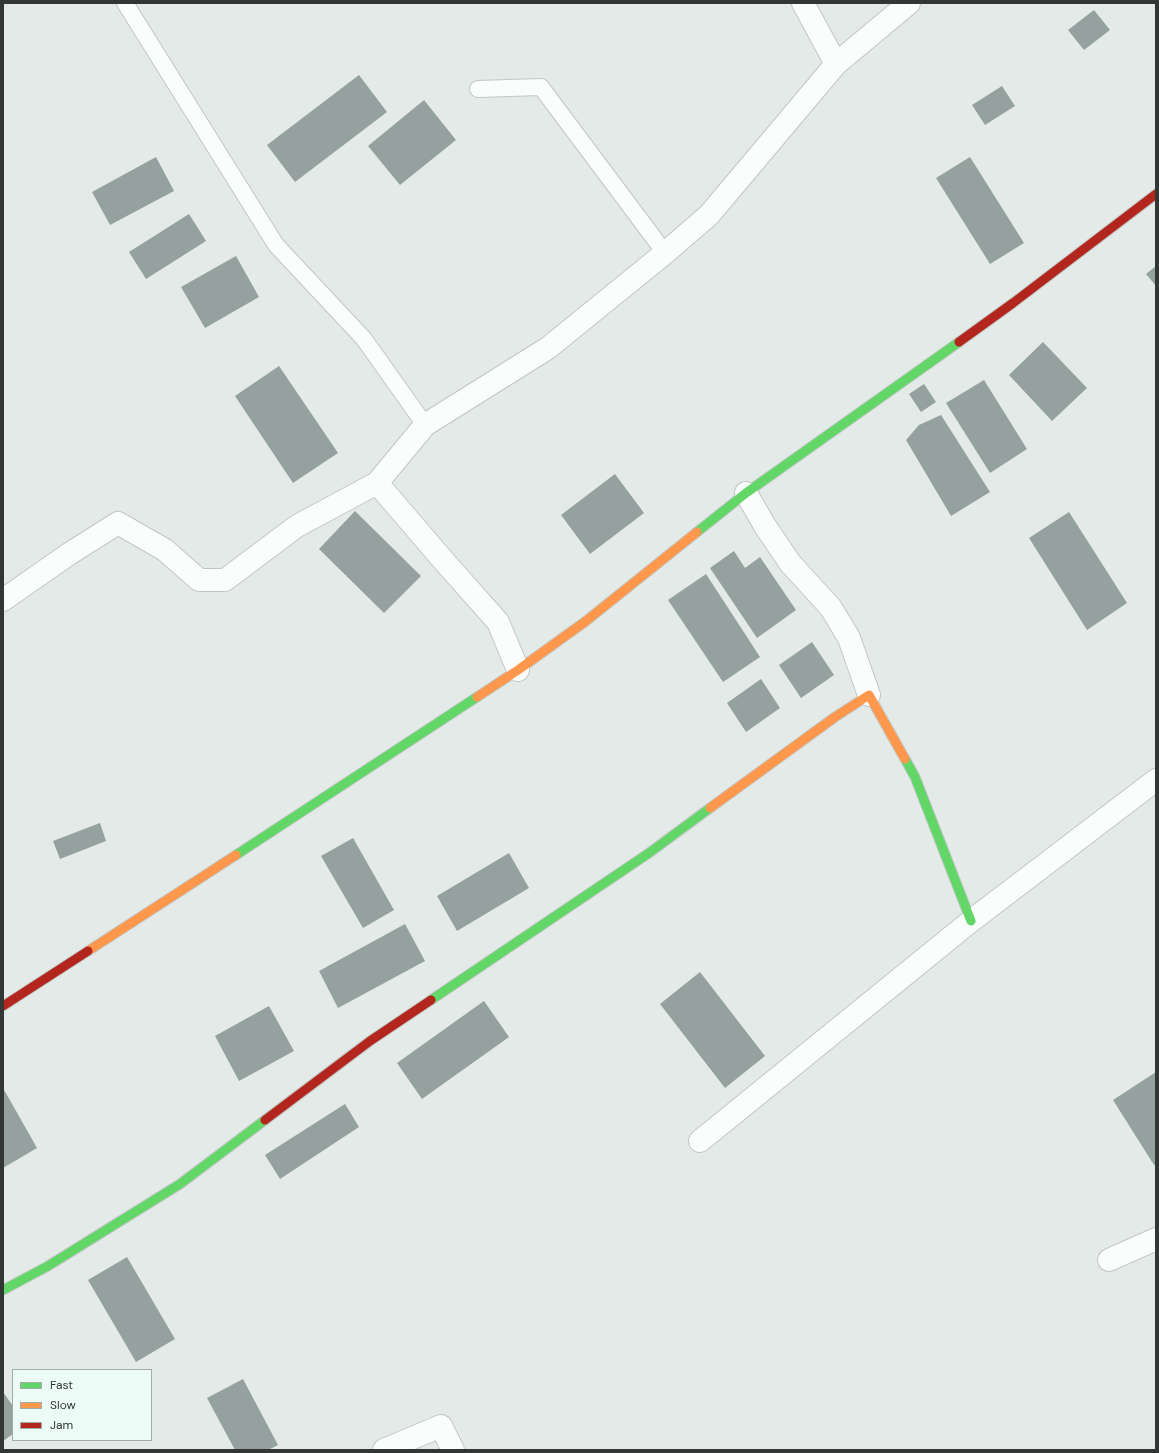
<!DOCTYPE html>
<style>
body{margin:0}
#map{position:relative;width:1159px;height:1453px;overflow:hidden;background:#e3eae8;font-family:"DM Sans",sans-serif}
canvas{display:block}
.frame{position:absolute;inset:0;border:4px solid #323736;pointer-events:none}
.legend{position:absolute;left:12px;top:1369px;width:140px;height:72px;box-sizing:border-box;background:#edfbf7;border:1px solid #a2adaa;margin:0;padding:5px 7px;list-style:none;font-size:12px;color:#323736}
.legend li{display:flex;align-items:center;gap:8px;height:20px}
.legend b{width:20px;border:1px solid #a2adaa}
</style>
<div id="map">
<canvas width="1159" height="1453"></canvas>
<div class="frame"></div>
<ul class="legend">
<li><b style="height:5px;background:#63d668"></b>Fast</li>
<li><b style="height:5px;background:#ff974d"></b>Slow</li>
<li><b style="height:5px;background:#b3261e"></b>Jam</li>
</ul>
</div>
<script>
const context = document.querySelector('canvas').getContext('2d');
context.lineJoin = 'round';
function paint(path, color) { context.fillStyle = color; context.fill(path, 'evenodd'); }
const poly = rows => new Path2D(rows.map(r => 'M' + r).join(''));
function stroke(path, color, width, dash) { context.strokeStyle = color; context.lineWidth = width; context.lineCap = dash ? 'butt' : 'round'; context.setLineDash(dash || []); context.stroke(path); }
paint(poly([
 [1094,10,1110,30,1084,50,1068,30],
 [359,75,387,112,295,182,267,145],
 [1002,86,1015,106,985,125,972,105],
 [424,100,456,140,400,185,368,146],
 [156,157,174,191,110,225,92,192],
 [970,157,1024,243,990,264,936,178],
 [189,214,206,241,146,279,129,252],
 [236,256,259,297,205,328,181,287],
 [1156,266,1156,286,1146,274],
 [1043,342,1087,388,1052,421,1009,375],
 [279,366,338,453,293,483,235,396],
 [984,380,1027,449,990,473,946,403],
 [924,384,936,402,921,412,909,394],
 [941,415,990,492,951,516,906,440,919,425],
 [615,474,644,513,590,554,561,515],
 [355,511,421,576,384,613,319,549],
 [1069,512,1127,603,1087,630,1029,538],
 [734,551,745,568,760,557,796,610,757,638,710,568],
 [706,574,760,657,723,682,668,600],
 [812,642,834,675,801,698,779,665],
 [761,679,780,708,746,732,727,703],
 [100,823,106,841,60,859,53,841],
 [353,838,394,910,363,928,321,856],
 [509,853,529,888,457,931,437,896],
 [405,924,425,961,338,1008,319,971],
 [700,972,765,1056,725,1088,660,1004],
 [484,1001,509,1037,422,1099,397,1063],
 [269,1006,294,1051,239,1081,215,1036],
 [1156,1072,1156,1164,1154,1165,1113,1100],
 [3,1088,37,1148,3,1168],
 [345,1104,359,1127,280,1179,265,1155],
 [127,1257,175,1339,136,1362,88,1280],
 [243,1379,278,1445,268,1450,235,1450,207,1398],
 [3,1392,13,1406,13,1434,3,1441]
]), '#95a19e');
const lane = poly([
 [125,3,276,245,364,339,425,425],
 [478,89,541,87,665,253]
]);
const street = poly([
 [803,3,836,64,909,3],
 [377,483,443,560,498,622,518,670],
 [746,493,765,526,790,563,831,608,849,638,869,695],
 [3,600,69,554,118,523,165,550,199,580,225,580,297,526,377,483,425,425,548,348,665,253,709,215,836,64],
 [700,1141,971,921,1156,780],
 [1109,1260,1156,1239],
 [384,1450,441,1426,453,1450]
]);
const fast = poly([
 [697,532,746,493,959,342],
 [905,759,915,777,971,921],
 [236,855,477,697],
 [431,1000,649,853,710,808],
 [3,1290,48,1266,180,1184,265,1120]
]);
const slow = poly([
 [477,697,518,670,586,621,697,532],
 [710,808,835,717,869,695,905,759],
 [88,951,236,855]
]);
const jam = poly([
 [959,342,1013,303,1156,194],
 [3,1006,88,951],
 [265,1120,370,1041,431,1000]
]);
stroke(lane, '#c1c7c5', 18);
stroke(street, '#c1c7c5', 24);
stroke(fast, '#c1c7c5', 11);
stroke(slow, '#c1c7c5', 11);
stroke(jam, '#c1c7c5', 11);
stroke(lane, '#fbfcfc', 16);
stroke(street, '#fbfcfc', 22);
stroke(fast, '#63d668', 9);
stroke(slow, '#ff974d', 9);
stroke(jam, '#b3261e', 9);
</script>
